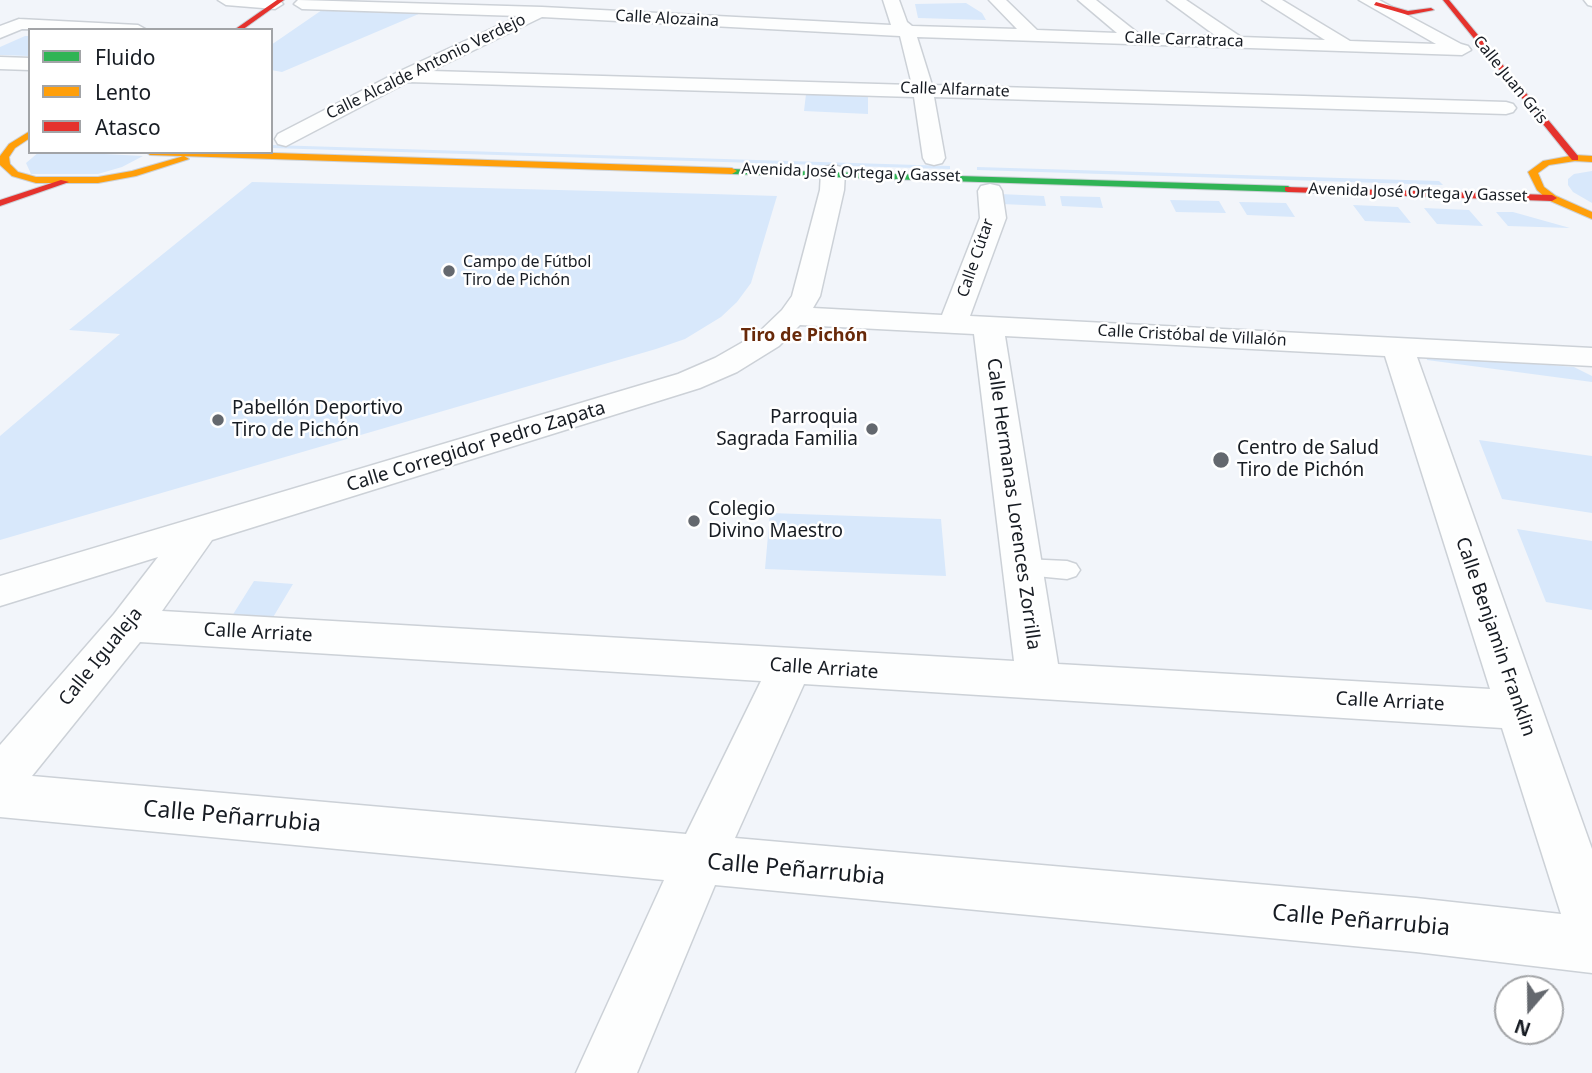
<!DOCTYPE html>
<meta charset="utf-8">
<style>
body{margin:0}
#map{position:relative;width:1592px;height:1073px;overflow:hidden;background:#f2f5fa;font-family:"Noto Sans",sans-serif}
canvas{display:block}
.legend{position:absolute;left:28px;top:28px;width:245px;height:126px;box-sizing:border-box;background:#fff;border:2px solid #a2a4a7;margin:0;padding:9px 12px;list-style:none;font-size:21px;color:#171c23}
.legend li{display:flex;align-items:center;gap:14px;height:35px}
.legend b{width:35px;border:2px solid #a2a4a7}
.north{position:absolute;left:1494px;top:975px;width:70px;height:70px;box-sizing:border-box;background:#fff;border:2px solid #a2a4a7;border-radius:50%;rotate:200deg;font-size:19px;font-weight:700;line-height:28px;text-align:center;color:#171c23}
.north::after{content:'';display:block;margin:auto;width:24px;height:32px;background:#64686e;clip-path:polygon(50% 0,100% 100%,50% 72%,0 100%)}
</style>
<div id="map">
<canvas width="1592" height="1073"></canvas>
<ul class="legend">
<li><b style="height:9px;background:#30b455"></b>Fluido</li>
<li><b style="height:9px;background:#ff9f0a"></b>Lento</li>
<li><b style="height:9px;background:#e5322d"></b>Atasco</li>
</ul>
<div class="north">N</div>
</div>
<script>
const context = document.querySelector('canvas').getContext('2d');
context.lineJoin = 'round';
function paint(path, color) { context.fillStyle = color; context.fill(path, 'evenodd'); }
const poly = rows => new Path2D(rows.map(r => 'M' + r).join(''));
function stroke(path, color, width, dash) { context.strokeStyle = color; context.lineWidth = width; context.lineCap = dash ? 'butt' : 'round'; context.setLineDash(dash || []); context.stroke(path); }
function drawText(font, color, halo, rows, align = 'center') {
  context.font = font + ' "Noto Sans",sans-serif'; context.lineWidth = 5; context.setLineDash([]); context.textBaseline = 'middle'; context.strokeStyle = halo; context.fillStyle = color; for (const [text, x, y, turn = 0] of rows) {
    context.save(); context.translate(x, y); context.rotate((+turn || 0) * Math.PI / 180); context.textAlign = isNaN(turn) ? turn : align; if (halo) context.strokeText(text, 0, 0); context.fillText(text, 0, 0); context.restore();
  }
}
paint(poly([
 [966,3,982,13,986,20,918,18,915,4],
 [322,10,421,13,282,72,271,70,271,45],
 [25,36,30,36,30,56,0,55,0,47],
 [806,94,868,96,868,114,804,111],
 [272,145,950,166,950,169,271,148],
 [39,152,66,152,143,156,122,167,98,174,31,174,26,163],
 [977,167,1439,181,1443,185,977,170],
 [1592,171,1592,203,1573,192,1568,185,1568,179,1574,174],
 [252,182,712,194,777,196,751,283,737,302,721,317,685,339,656,349,0,540,0,436,120,334,69,330],
 [1000,194,1044,196,1046,206,1002,204],
 [1060,196,1100,197,1103,208,1062,206],
 [1170,200,1219,201,1226,213,1176,212],
 [1239,202,1286,203,1295,217,1247,215],
 [1353,205,1398,207,1411,223,1365,221],
 [1424,208,1469,210,1483,226,1437,224],
 [1496,212,1513,212,1570,228,1508,226],
 [1426,355,1574,367,1592,376,1592,382,1427,360],
 [1479,440,1592,456,1592,513,1502,499],
 [770,513,941,519,946,576,765,569],
 [1517,529,1592,541,1592,610,1546,602],
 [254,581,293,584,272,619,232,616]
]), '#d8e8fb');
const lane = poly([
 [1584,0,1592,0,1592,6,1588,5,1584,0],
 [1024,559,1067,561,1076,564,1080,570,1076,576,1067,579,1015,574,1011,568,1015,562,1024,559]
]);
const street = poly([
 [218,0,279,0,283,4,275,9,226,5,218,0],
 [298,0,542,7,891,25,883,0,899,0,907,22,912,26,1017,29,989,0,1006,0,1037,30,1117,33,1078,0,1096,0,1139,34,1216,36,1167,0,1186,0,1241,37,1325,40,1262,0,1282,0,1350,41,1436,44,1359,0,1379,0,1461,44,1468,46,1471,50,1462,55,917,37,932,85,1506,102,1513,104,1516,108,1513,112,1506,114,934,97,945,158,942,163,934,165,926,163,923,158,914,97,408,82,286,146,278,144,275,139,278,134,398,72,519,16,302,9,294,4,298,0],
 [542,17,900,36,912,85,431,71,542,17],
 [19,19,138,25,147,30,22,29,0,38,0,26,19,19],
 [0,57,30,58,30,70,0,69,0,57],
 [833,165,841,167,845,172,844,190,820,296,813,308,942,315,980,218,978,191,981,186,990,184,999,186,1002,191,1006,218,970,316,1592,348,1592,366,1417,357,1592,849,1592,973,1416,952,715,885,637,1073,576,1073,664,880,0,817,0,745,114,614,158,557,0,606,0,576,678,374,715,358,757,334,782,310,792,296,820,190,821,172,825,167,833,165],
 [800,325,974,334,1014,661,162,611,212,540,700,388,737,372,779,346,800,325],
 [1005,336,1385,356,1490,689,1058,664,1005,336],
 [140,642,761,681,686,834,32,776,140,642],
 [804,684,1502,728,1561,914,1416,898,735,838,804,684]
]);
const fast = poly([
 [729,169,1288,186,1293,189,1288,192,732,174,729,173,729,169]
]);
const slow = poly([
 [30,131,30,138,15,148,9,157,10,164,18,172,36,177,98,177,132,171,184,156,189,159,136,176,98,183,36,183,12,176,0,165,0,156,9,144,30,131],
 [146,152,243,152,732,168,737,171,732,174,150,155,146,152],
 [1575,155,1592,156,1592,162,1575,161,1549,165,1538,173,1544,187,1556,196,1592,212,1592,219,1548,200,1537,190,1528,172,1543,161,1575,155]
]);
const jam = poly([
 [277,0,284,0,242,30,234,30,277,0],
 [1443,0,1449,0,1578,156,1578,160,1572,160,1443,0],
 [1376,2,1408,11,1431,8,1434,10,1408,15,1374,5,1376,2],
 [61,180,69,182,0,206,0,200,61,180],
 [1285,187,1552,195,1557,198,1552,201,1288,192,1285,191,1285,187]
]);
stroke(lane, '#ccd1d7', 3);
stroke(street, '#ccd1d7', 3);
stroke(fast, '#ccd1d7', 2);
stroke(slow, '#ccd1d7', 2);
stroke(jam, '#ccd1d7', 2);
paint(lane, '#fdfefe');
paint(street, '#fdfefe');
paint(fast, '#30b455');
paint(slow, '#ff9f0a');
paint(jam, '#e5322d');
for (const [x, y, r, color] of [
 [449,271,7,"#64686e"],
 [218,420,7,"#64686e"],
 [872,429,7,"#64686e"],
 [1221,460,9,"#64686e"],
 [694,521,7,"#64686e"]
]) { const dot = new Path2D(); dot.arc(x, y, r, 0, 2 * Math.PI); context.fillStyle = color; context.fill(dot); stroke(dot, '#fff', 2.5); }
drawText('16px', '#171c23', '#fff', [
 ["Calle Alozaina",667,19,3],
 ["Calle Carratraca",1184,40,2],
 ["Calle Alcalde Antonio Verdejo",426,67,-26],
 ["Calle Juan Gris",1510,80,51],
 ["Calle Alfarnate",955,90,2],
 ["Avenida José Ortega y Gasset",851,173,2],
 ["Avenida José Ortega y Gasset",1418,193,2],
 ["Calle Cútar",976,258,-71],
 ["Calle Cristóbal de Villalón",1192,336,3]
]);
drawText('16px', '#171c23', '#fff', [
 ["Campo de Fútbol",463,262],
 ["Tiro de Pichón",463,280]
], 'left');
drawText('bold 18px', '#682909', '#fff', [
 ["Tiro de Pichón",804,336]
]);
drawText('19px', '#171c23', '#fff', [
 ["Pabellón Deportivo",232,409],
 ["Tiro de Pichón",232,431],
 ["Parroquia",858,418,"right"],
 ["Sagrada Familia",858,440,"right"],
 ["Centro de Salud",1237,449],
 ["Tiro de Pichón",1237,471],
 ["Colegio",708,510],
 ["Divino Maestro",708,532]
], 'left');
drawText('19px', '#171c23', '#fff', [
 ["Calle Corregidor Pedro Zapata",476,447,-17],
 ["Calle Hermanas Lorences Zorrilla",1013,504,82],
 ["Calle Arriate",258,633,3],
 ["Calle Benjamin Franklin",1495,637,71],
 ["Calle Igualeja",101,657,-51],
 ["Calle Arriate",824,669,4],
 ["Calle Arriate",1390,702,3]
]);
drawText('23px', '#171c23', '#fff', [
 ["Calle Peñarrubia",232,817,5],
 ["Calle Peñarrubia",796,870,5],
 ["Calle Peñarrubia",1361,921,5]
]);
</script>
